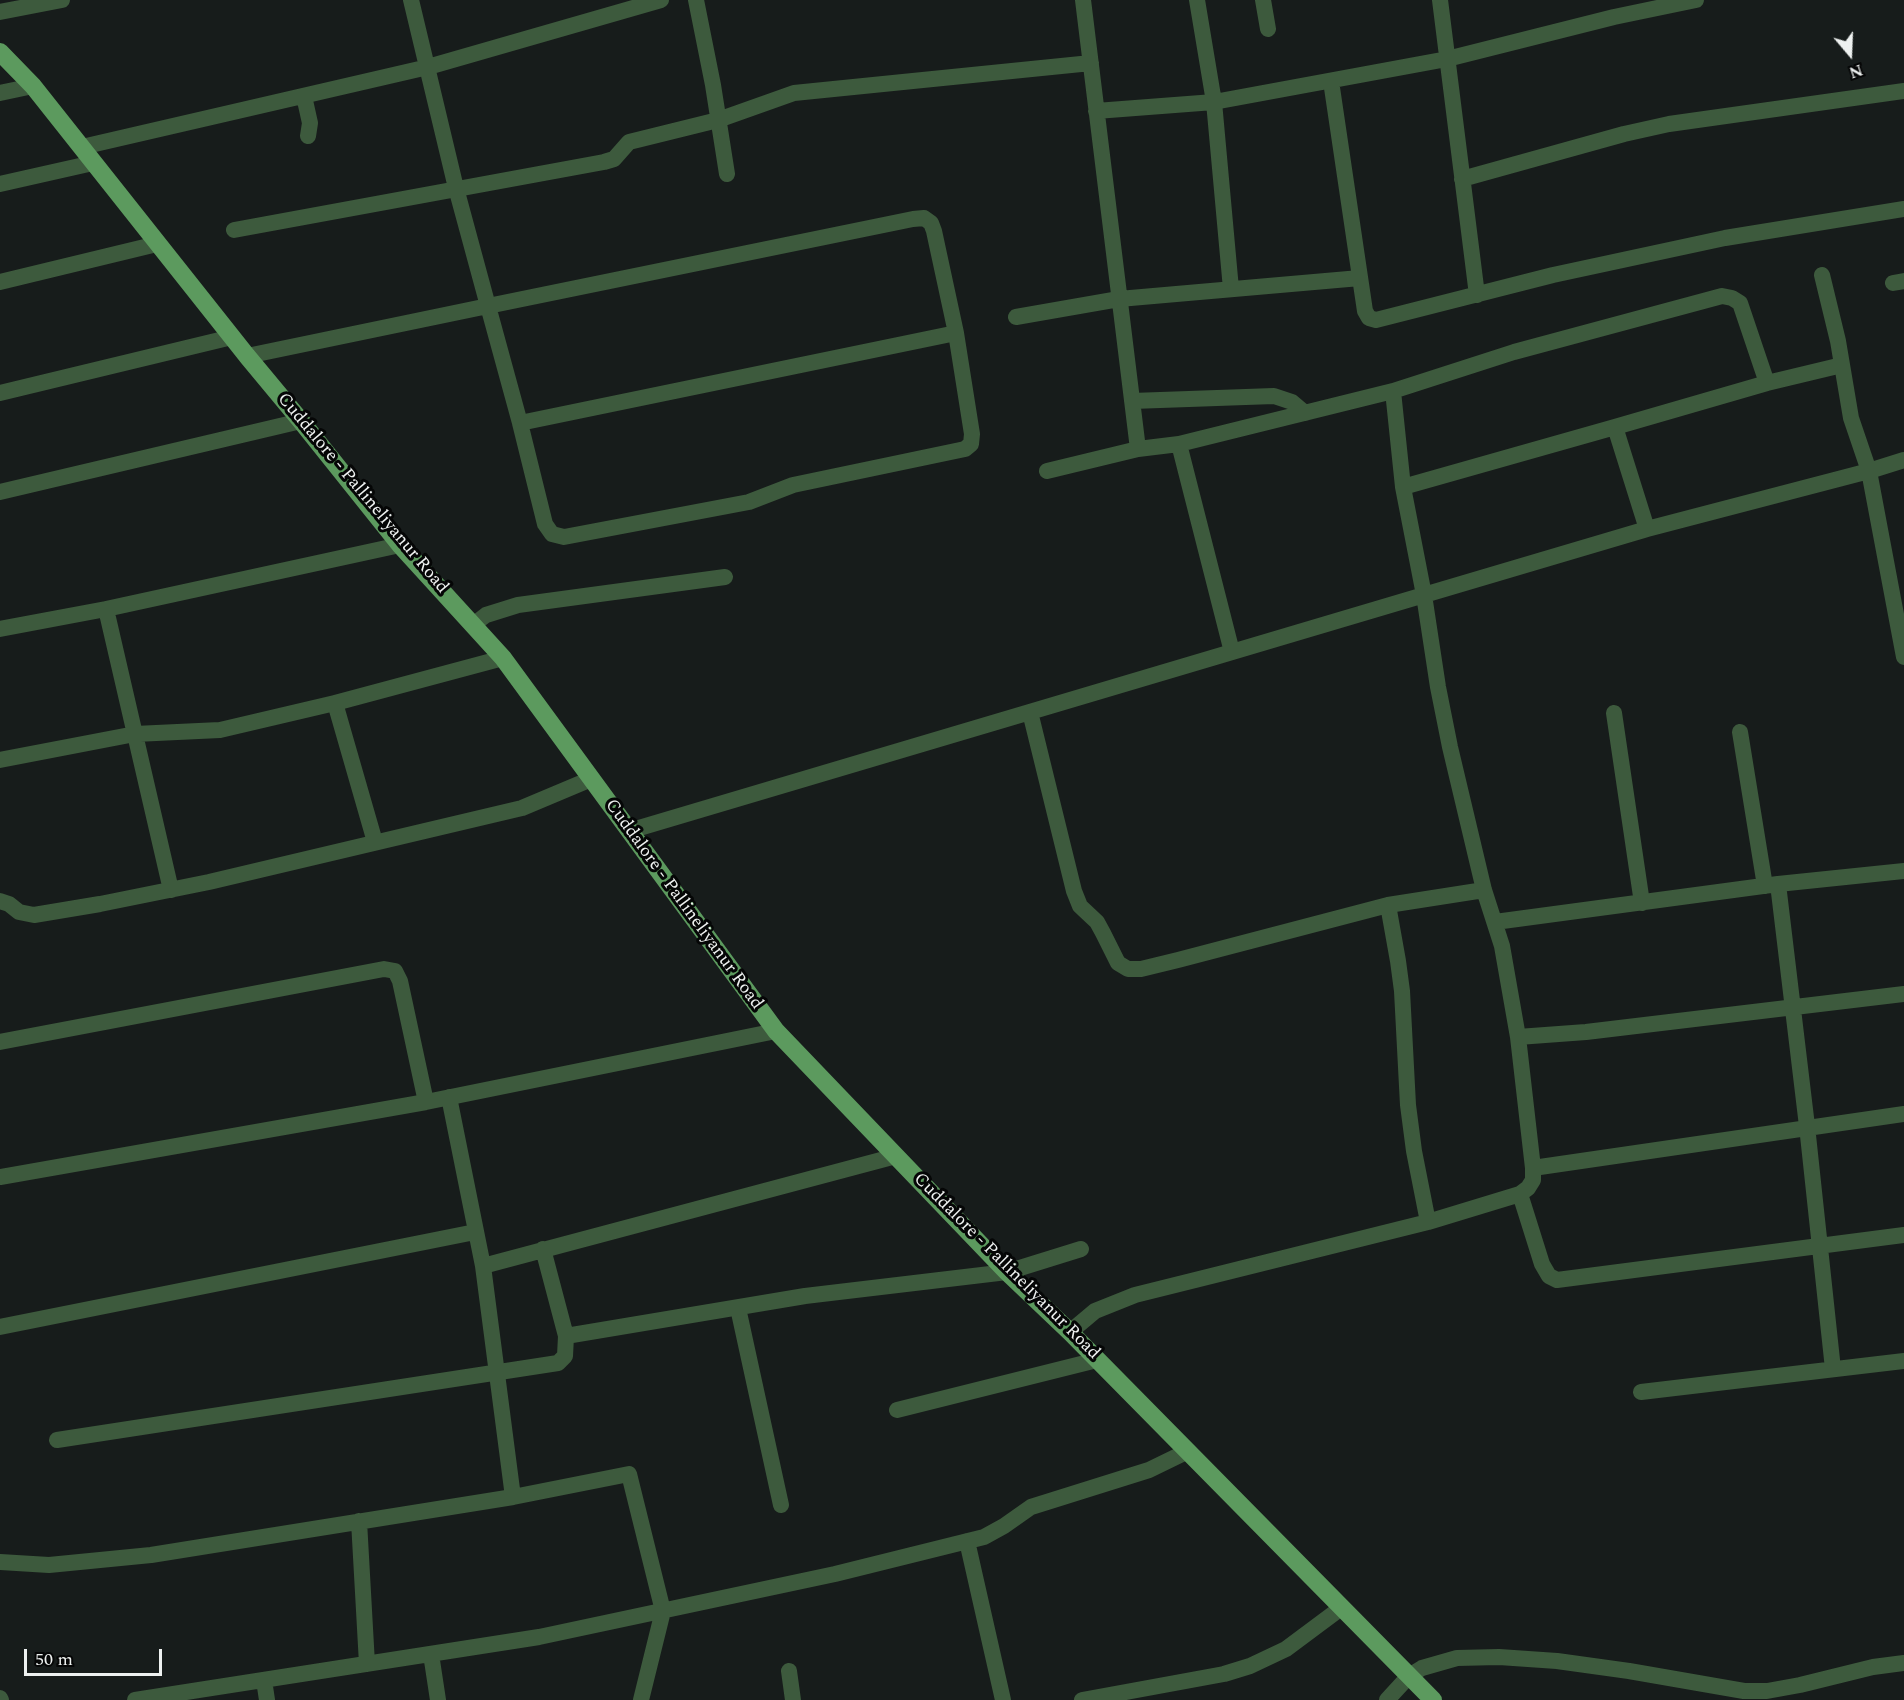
<!DOCTYPE html>
<style>
body{margin:0}
#map{position:relative;width:1904px;height:1700px;overflow:hidden;background:#171c1b;font-family:Spectral,serif}
canvas{display:block}
.north{position:absolute;left:1820px;top:24px;width:60px;height:60px;-webkit-text-stroke:4px #050606;paint-order:stroke;rotate:161deg;font-size:16px;font-weight:700;line-height:24px;text-align:center;color:#eef1f0}
.north::after{content:'';display:block;margin:auto;width:21px;height:27px;background:#eef1f0;clip-path:polygon(50% 0,100% 100%,50% 72%,0 100%)}
.scale{position:absolute;left:24px;top:1649px;width:138px;height:27px;box-sizing:border-box;border:3px solid #eef1f0;border-top:0;padding-left:8px;font-size:18px;line-height:21px;white-space:nowrap;color:#eef1f0;-webkit-text-stroke:4px #050606;paint-order:stroke}
</style>
<div id="map">
<canvas width="1904" height="1700"></canvas>
<div class="north">N</div>
<div class="scale">50 m</div>
</div>
<script>
const context = document.querySelector('canvas').getContext('2d');
context.lineJoin = 'round';
const poly = rows => new Path2D(rows.map(r => 'M' + r).join(''));
function stroke(path, color, width, dash) { context.strokeStyle = color; context.lineWidth = width; context.lineCap = dash ? 'butt' : 'round'; context.setLineDash(dash || []); context.stroke(path); }
function drawText(font, color, halo, rows, align = 'center') {
  context.font = font + ' Spectral,serif'; context.lineWidth = 6; context.setLineDash([]); context.textBaseline = 'middle'; context.strokeStyle = halo; context.fillStyle = color; for (const [text, x, y, turn = 0] of rows) {
    context.save(); context.translate(x, y); context.rotate((+turn || 0) * Math.PI / 180); context.textAlign = isNaN(turn) ? turn : align; if (halo) context.strokeText(text, 0, 0); context.fillText(text, 0, 0); context.restore();
  }
}
stroke(poly([
 [696,0,713,85,727,174],
 [1083,0,1138,449,1179,444,1232,652],
 [1197,0,1214,102,1231,289],
 [1263,0,1268,29],
 [1440,0,1477,295],
 [0,12,62,0],
 [1331,81,1365,311,1369,318,1376,320,1553,275,1725,238,1904,209],
 [0,93,33,86],
 [304,96,310,123,308,136],
 [1096,111,1214,102,1447,59,1614,17,1696,0],
 [82,147,428,67,661,0],
 [1462,179,1624,134,1669,124,1904,91],
 [0,184,93,163],
 [234,230,604,162,614,159,629,142,718,120,794,93,1091,63],
 [1822,275,1838,341,1851,418,1869,471,1904,657],
 [0,282,157,244],
 [1893,283,1904,281],
 [1016,317,1119,299,1360,278],
 [247,356,488,306,913,219,924,218,931,223,934,231,956,333,972,434,971,444,965,449,793,485,749,502,564,537,552,534,545,524,520,423,488,306,456,188,411,0],
 [0,393,232,337],
 [1132,401,1274,396,1292,402,1305,413],
 [520,423,956,333],
 [1179,444,1393,391,1514,352,1722,296,1732,298,1740,303,1767,383],
 [1047,471,1138,449],
 [1403,487,1615,427],
 [0,492,301,421],
 [1647,529,1615,427,1767,383,1842,365],
 [106,609,171,890],
 [473,625,486,615,518,605,725,577],
 [0,629,106,609,400,545],
 [1030,712,1074,891,1080,906,1097,922,1103,933,1118,963,1128,969,1141,969,1178,960,1388,905,1484,890],
 [1614,713,1642,903],
 [1740,732,1765,886],
 [0,760,135,734,220,730,335,703],
 [629,831,1424,595,1647,529,1869,471,1904,460],
 [375,842,335,703,503,658],
 [1778,884,1807,1126,1833,1369],
 [0,901,9,904,19,912,34,915,100,904,209,882,522,808,591,779],
 [1388,905,1398,961,1402,991,1408,1105,1414,1151,1428,1222],
 [1495,922,1778,884,1904,871],
 [1518,1037,1586,1032,1904,994],
 [0,1042,384,969,395,971,400,981,426,1102],
 [1533,1168,1904,1114],
 [0,1177,426,1102,776,1031],
 [1520,1194,1542,1264,1549,1276,1557,1280,1904,1235],
 [483,1266,896,1156],
 [738,1308,781,1505],
 [0,1327,475,1232],
 [1070,1332,1095,1311,1135,1295,1428,1222,1520,1194,1528,1188,1533,1180,1533,1168,1518,1037,1502,946,1484,890,1450,747,1438,687,1424,595,1403,487,1393,391],
 [566,1336,805,1296,1007,1272,1081,1249],
 [1641,1392,1904,1361],
 [897,1410,1097,1360],
 [57,1440,558,1363,565,1356,566,1336,543,1249],
 [513,1497,629,1474,663,1611,641,1700],
 [359,1521,367,1664],
 [967,1541,1003,1700],
 [0,1562,49,1565,151,1555,513,1497,483,1266,449,1097],
 [431,1654,438,1700],
 [789,1671,793,1700],
 [264,1680,267,1700],
 [0,1698,1,1700],
 [135,1700,539,1637,835,1574,984,1537,1004,1526,1031,1507,1149,1470,1186,1452],
 [1082,1700,1224,1674,1250,1666,1286,1649,1341,1608],
 [1387,1700,1409,1676,1422,1668,1457,1658,1499,1657,1557,1661,1629,1671,1744,1691,1767,1691,1800,1685,1873,1667,1904,1663]
]), '#3d5a3d', 16);
stroke(poly([
 [0,52,33,86,247,356,301,421,400,545,503,658,776,1031,1007,1272,1070,1332,1433,1700]
]), '#5c9a5e', 18);
drawText('18px', '#eef1f0', '#050606', [
 ["Cuddalore - Pallineliyanur Road",362,494,50],
 ["Cuddalore - Pallineliyanur Road",683,905,54],
 ["Cuddalore - Pallineliyanur Road",1006,1267,45]
]);
</script>
